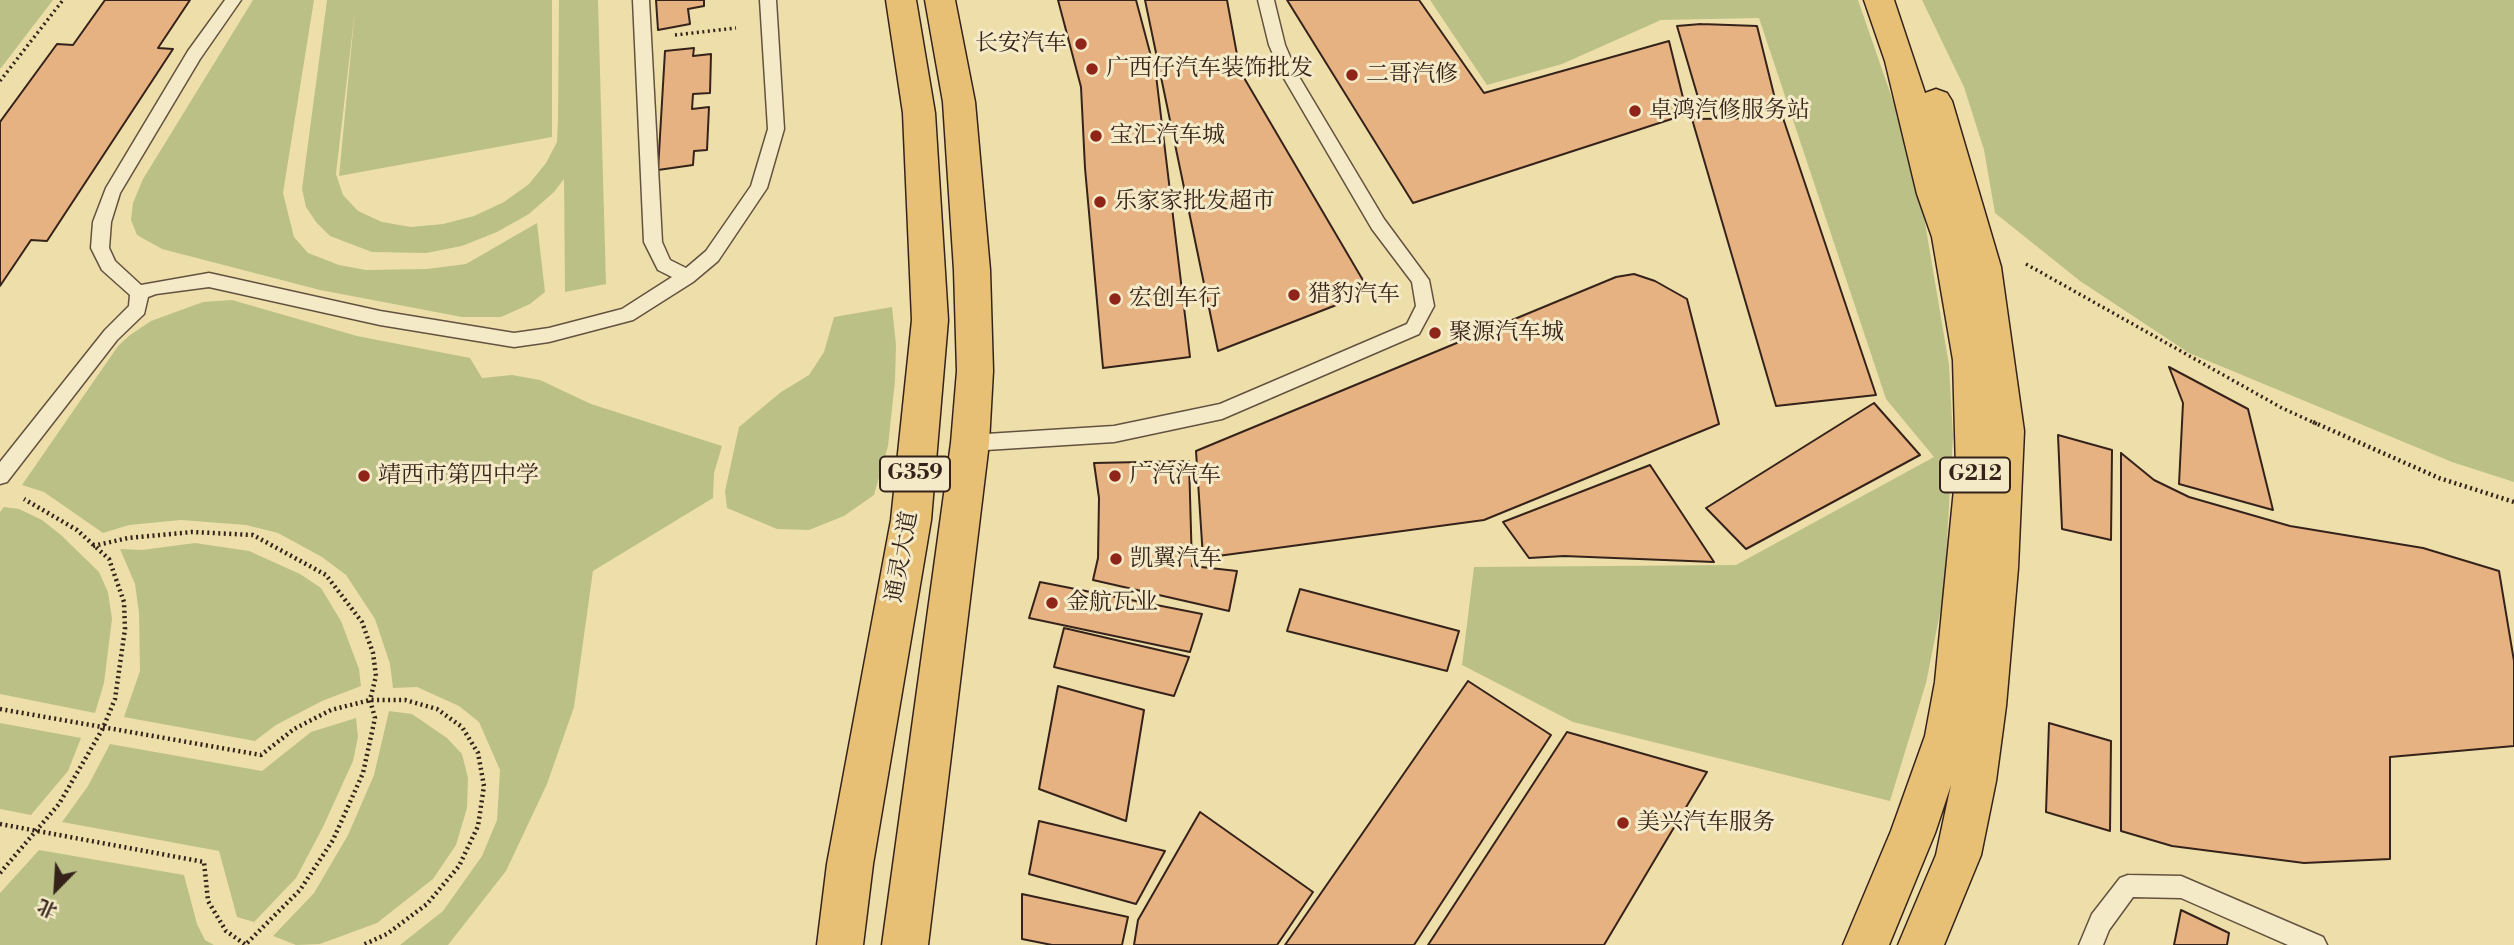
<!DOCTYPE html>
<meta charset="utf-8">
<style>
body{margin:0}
#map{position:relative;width:2514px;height:945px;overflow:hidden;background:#eedfaa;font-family:"Libre Bodoni","Noto Serif SC",serif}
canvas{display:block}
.north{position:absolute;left:21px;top:854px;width:70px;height:70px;-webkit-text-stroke:5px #f4eac8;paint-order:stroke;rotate:204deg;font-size:19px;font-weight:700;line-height:28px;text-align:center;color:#35231b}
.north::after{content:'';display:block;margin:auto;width:24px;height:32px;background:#35231b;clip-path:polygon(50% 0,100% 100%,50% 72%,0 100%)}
</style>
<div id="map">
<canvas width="2514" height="945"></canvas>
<div class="north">北</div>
</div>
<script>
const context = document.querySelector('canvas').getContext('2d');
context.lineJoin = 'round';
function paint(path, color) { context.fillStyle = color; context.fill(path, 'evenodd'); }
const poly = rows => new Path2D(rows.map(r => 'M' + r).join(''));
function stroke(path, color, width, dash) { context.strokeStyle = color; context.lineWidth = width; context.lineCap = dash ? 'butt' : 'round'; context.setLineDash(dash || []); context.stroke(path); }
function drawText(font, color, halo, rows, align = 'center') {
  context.font = font + ' "Libre Bodoni","Noto Serif SC",serif'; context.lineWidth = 6; context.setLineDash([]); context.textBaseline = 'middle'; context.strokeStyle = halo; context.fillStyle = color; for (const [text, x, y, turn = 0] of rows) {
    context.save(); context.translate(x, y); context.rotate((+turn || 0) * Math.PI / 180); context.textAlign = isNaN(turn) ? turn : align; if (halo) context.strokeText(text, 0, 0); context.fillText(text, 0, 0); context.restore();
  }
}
paint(poly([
 [0,0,53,0,1,68,0,68],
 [253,0,314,0,283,193,294,237,308,253,339,265,366,270,427,269,466,264,537,223,545,292,530,304,501,317,462,317,320,290,162,249,137,235,131,220,133,203,143,179],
 [327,0,552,0,552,137,339,176,355,10,336,174,343,195,358,211,382,222,411,227,443,224,474,216,504,202,529,184,546,163,557,142,558,120,559,0,598,0,606,284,565,292,564,179,554,192,529,214,497,232,462,246,426,253,372,252,330,236,316,222,306,207,302,189],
 [1430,0,1858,0,1903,130,1924,217,1949,365,1953,436,1944,593,1926,683,1890,801,1573,722,1462,665,1474,567,1736,565,1934,457,1886,399,1759,18,1661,20,1562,64,1487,85],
 [1922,0,2514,0,2514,482,2452,462,2189,353,2080,281,1995,213,1984,150,1964,87],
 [232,300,357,336,470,358,482,378,512,375,540,380,591,404,722,446,714,473,713,498,593,571,574,707,547,784,506,871,448,945,400,945,443,911,482,856,497,820,500,770,479,722,459,706,417,687,393,688,390,664,375,619,346,575,322,557,278,533,246,525,181,520,129,525,103,533,44,492,22,485,118,346,130,335,151,321,203,302],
 [892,307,896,345,895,381,888,446,874,495,844,516,809,530,777,529,727,508,725,491,739,427,781,392,809,375,824,352,834,317],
 [4,507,19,509,42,520,61,535,99,572,108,592,112,619,104,683,95,713,0,694,0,512],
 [195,543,249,551,300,574,321,588,341,621,359,669,361,686,322,701,276,725,255,741,124,717,140,671,139,613,135,584,120,549,142,550],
 [389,711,412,714,447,738,462,754,468,778,467,808,456,845,433,879,377,923,320,944,296,945,273,936,314,893,348,835,374,775],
 [356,718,358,737,353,761,323,827,296,878,254,922,237,917,219,851,62,822,88,786,110,744,262,771,311,732],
 [0,723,81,738,68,771,31,815,0,809],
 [39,850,184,875,197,924,205,940,214,945,0,945,0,893]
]), '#bbc186');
const building = poly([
 [105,0,190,0,158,48,173,49,47,241,31,240,0,286,0,122,57,44,73,45,105,0],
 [656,0,704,0,704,6,688,9,690,24,658,30,656,0],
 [1058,0,1136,0,1156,75,1190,357,1103,368,1085,168,1081,87,1058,0],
 [1145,0,1227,0,1240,71,1364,282,1357,297,1218,351,1145,0],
 [1287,0,1419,0,1484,93,1669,41,1687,114,1413,203,1287,0],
 [1701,24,1757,26,1778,111,1702,111,1677,26,1701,24],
 [694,48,693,56,711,54,710,93,693,94,692,109,709,107,707,150,694,151,693,165,658,170,665,51,694,48],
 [1783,118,1876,395,1776,406,1692,119,1783,118],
 [1634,274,1655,281,1687,299,1719,424,1484,520,1203,558,1196,451,1616,277,1634,274],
 [2169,367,2248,409,2273,510,2179,484,2183,403,2169,367],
 [1874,403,1920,455,1746,549,1706,508,1874,403],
 [2058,435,2112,450,2111,540,2062,529,2058,435],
 [2121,453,2154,480,2189,497,2290,526,2423,548,2499,571,2514,661,2514,746,2390,757,2390,859,2304,863,2172,846,2121,831,2121,453],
 [1189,461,1192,566,1237,571,1229,611,1093,580,1098,558,1099,498,1094,463,1189,461],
 [1650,465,1714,562,1564,556,1529,558,1503,522,1650,465],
 [1040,582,1202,614,1190,652,1029,618,1040,582],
 [1300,589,1459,631,1447,671,1287,631,1300,589],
 [1064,628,1189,657,1174,696,1054,667,1064,628],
 [1468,681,1551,735,1414,945,1285,945,1468,681],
 [1058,686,1144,710,1126,821,1039,789,1058,686],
 [2049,723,2111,741,2110,831,2046,812,2049,723],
 [1567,732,1707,772,1604,945,1428,945,1567,732],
 [1200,812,1313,892,1277,945,1134,945,1138,920,1200,812],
 [1039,821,1165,851,1136,904,1029,874,1039,821],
 [1022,894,1128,917,1122,945,1052,945,1022,939,1022,894],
 [2181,910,2229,933,2227,945,2174,945,2181,910]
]);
paint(building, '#e6b281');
stroke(building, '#35231b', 2);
const lane = poly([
 [225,0,241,0,200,59,120,193,111,222,109,248,115,261,141,285,209,273,380,311,514,333,549,328,622,309,672,277,658,270,644,242,633,0,649,0,662,242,670,260,686,268,706,251,751,186,768,129,760,0,776,0,784,129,767,188,718,261,693,282,633,320,549,342,514,347,380,325,209,287,156,294,148,297,144,314,117,340,7,482,0,484,0,462,105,330,129,306,130,295,102,270,91,248,93,222,106,188,188,51,225,0],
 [1258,0,1274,0,1285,45,1298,75,1384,219,1429,280,1434,306,1419,334,1222,419,1114,442,970,451,963,449,961,443,963,437,970,435,1114,426,1220,404,1407,324,1416,306,1412,282,1372,229,1282,75,1269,45,1258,0],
 [2128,875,2181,876,2323,937,2327,945,2288,945,2181,898,2133,897,2109,930,2103,945,2079,945,2092,914,2120,878,2128,875]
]);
const highway = poly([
 [886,0,916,0,935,113,948,320,931,520,873,864,863,945,817,945,827,864,891,520,912,320,903,113,886,0],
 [925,0,955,0,975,102,990,270,993,371,989,443,928,945,882,945,951,443,957,371,954,270,943,102,925,0],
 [1864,0,1894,0,1925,93,1936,89,1947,93,1952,101,2001,267,2024,431,2018,568,2006,706,1996,781,1981,855,1944,945,1898,945,1936,855,1951,785,1935,833,1889,945,1843,945,1891,831,1925,736,1935,682,1956,469,1953,360,1932,237,1917,194,1885,61,1864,0]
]);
stroke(lane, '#63523f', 3);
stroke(highway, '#35231b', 3);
stroke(poly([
 [675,35,736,28],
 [0,81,63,0],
 [2026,264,2282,408,2317,424]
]), '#35231b', 3.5, [2, 3.5]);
stroke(poly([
 [2313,422,2439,478,2514,502],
 [93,546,128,538,192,532,253,535,326,575,362,622,373,653,376,676,370,700,375,718,363,773,333,840,300,890,245,945],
 [0,709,261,755,294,729,331,710,370,700,405,700,437,709,462,727,478,753,484,786,478,826,459,866,427,904,387,934,363,945],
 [0,824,204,862,208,901,226,931,246,945],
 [0,873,59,804,103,728,115,699,125,629,124,602,109,559,77,530,24,499]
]), '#35231b', 4.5, [2, 3.5]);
paint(lane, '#f4eac8');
paint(highway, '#e7c075');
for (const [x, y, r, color] of [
 [1081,44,7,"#8f2418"],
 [1092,69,7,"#8f2418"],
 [1352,75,7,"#8f2418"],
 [1635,111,7,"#8f2418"],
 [1096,136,7,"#8f2418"],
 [1100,202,7,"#8f2418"],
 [1294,295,7,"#8f2418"],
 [1115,299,7,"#8f2418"],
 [1435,333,7,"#8f2418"],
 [364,476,7,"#8f2418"],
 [1115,476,7,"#8f2418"],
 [1116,559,7,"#8f2418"],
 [1052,603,7,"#8f2418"],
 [1623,823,7,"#8f2418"]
]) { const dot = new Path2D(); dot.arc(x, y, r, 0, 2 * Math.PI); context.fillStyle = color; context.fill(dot); stroke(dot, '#f4eac8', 2.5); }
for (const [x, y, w] of [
 [915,474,70],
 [1975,475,70]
]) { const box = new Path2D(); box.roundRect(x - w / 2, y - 17.5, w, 35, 5); context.fillStyle = '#f4eac8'; context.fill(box); stroke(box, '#35231b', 2); }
drawText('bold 21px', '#35231b', null, [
 ["G359",915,474],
 ["G212",1975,475]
]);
drawText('23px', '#35231b', '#f4eac8', [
 ["长安汽车",1067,44,"right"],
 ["广西仔汽车装饰批发",1106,69],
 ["二哥汽修",1366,75],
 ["卓鸿汽修服务站",1649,111],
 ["宝汇汽车城",1110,136],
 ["乐家家批发超市",1114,202],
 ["猎豹汽车",1308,295],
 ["宏创车行",1129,299],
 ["聚源汽车城",1449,333],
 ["靖西市第四中学",378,476],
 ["广汽汽车",1129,476],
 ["凯翼汽车",1130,559],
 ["金航瓦业",1066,603],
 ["美兴汽车服务",1637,823]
], 'left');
drawText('23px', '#35231b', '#f4eac8', [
 ["通灵大道",903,557,-80]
]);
</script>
